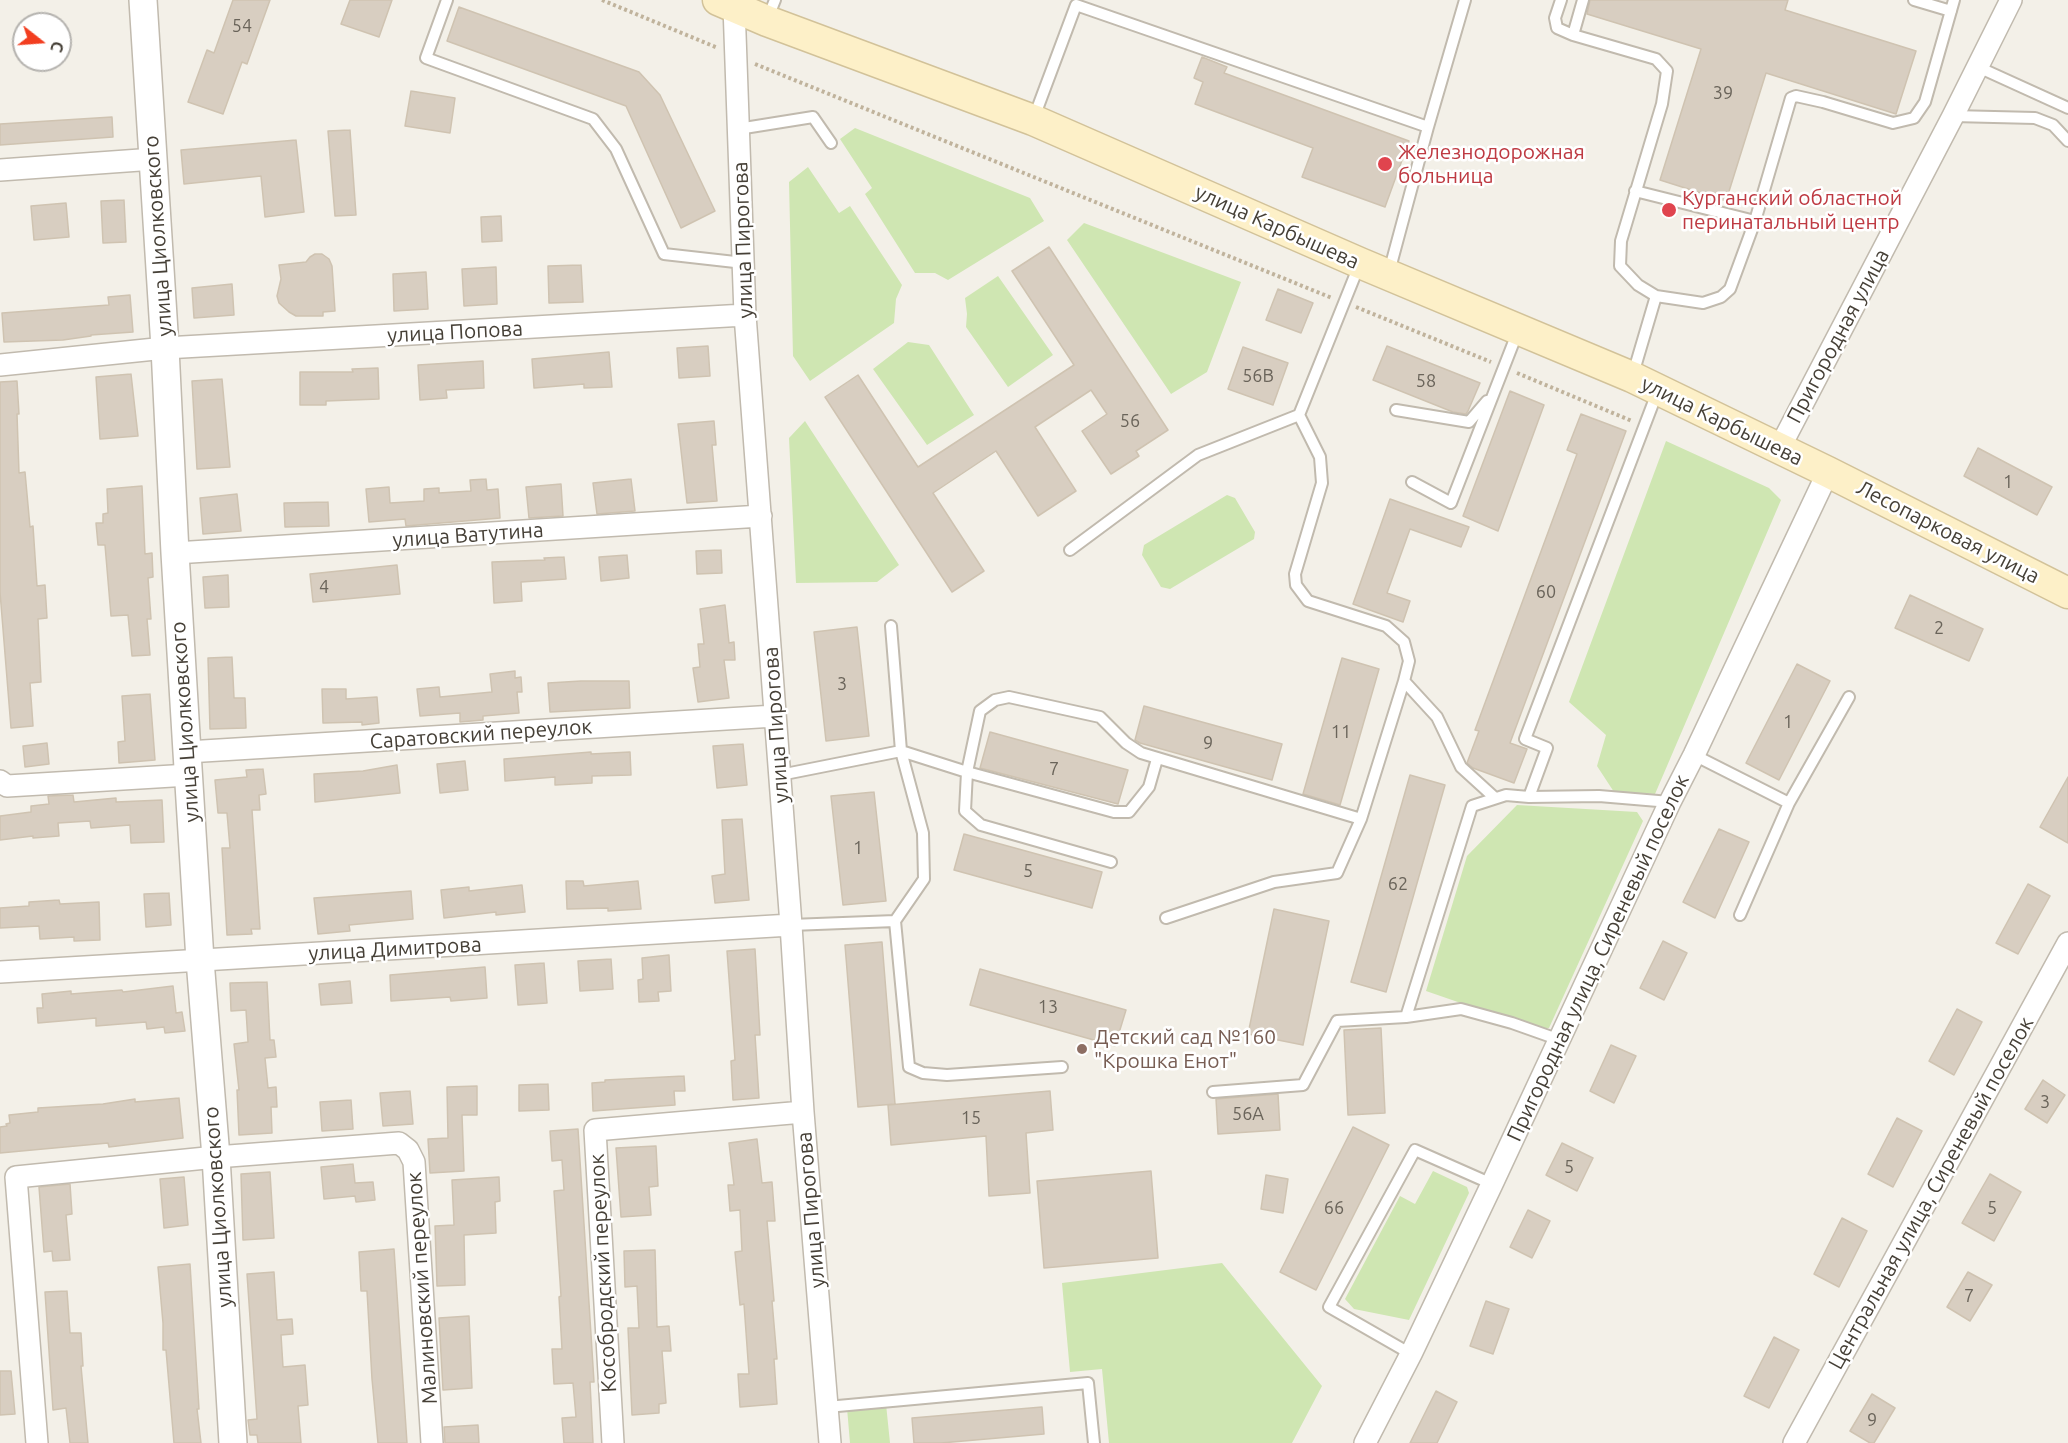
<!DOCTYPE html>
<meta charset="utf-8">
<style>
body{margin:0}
#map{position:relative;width:2068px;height:1443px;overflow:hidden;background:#f3f0e8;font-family:Ubuntu,sans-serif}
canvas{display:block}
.north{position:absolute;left:12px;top:12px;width:60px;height:60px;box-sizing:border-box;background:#fff;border:2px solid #b5b3af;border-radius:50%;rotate:107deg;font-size:16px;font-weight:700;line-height:24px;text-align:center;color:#464037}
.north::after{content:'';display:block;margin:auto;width:21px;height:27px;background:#f23e20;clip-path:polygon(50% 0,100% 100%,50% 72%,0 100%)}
</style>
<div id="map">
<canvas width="2068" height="1443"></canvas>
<div class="north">С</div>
</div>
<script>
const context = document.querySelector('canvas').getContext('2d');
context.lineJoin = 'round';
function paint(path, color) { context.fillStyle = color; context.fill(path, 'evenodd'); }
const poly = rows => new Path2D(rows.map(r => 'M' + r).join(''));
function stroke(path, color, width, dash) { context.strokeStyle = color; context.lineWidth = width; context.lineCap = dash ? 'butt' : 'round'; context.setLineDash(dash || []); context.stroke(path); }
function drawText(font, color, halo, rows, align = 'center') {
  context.font = font + ' Ubuntu,sans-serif'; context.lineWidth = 5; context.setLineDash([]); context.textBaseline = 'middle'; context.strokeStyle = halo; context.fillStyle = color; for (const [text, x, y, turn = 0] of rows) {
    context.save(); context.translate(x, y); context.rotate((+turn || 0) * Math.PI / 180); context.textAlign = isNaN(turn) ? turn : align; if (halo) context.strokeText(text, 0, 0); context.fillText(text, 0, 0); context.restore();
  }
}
paint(poly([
 [855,128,1030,198,1044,221,948,280,935,273,915,273,865,194,872,188,840,139],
 [808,167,839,213,850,206,902,285,896,299,894,323,810,381,793,356,789,182],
 [1084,223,1241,282,1207,372,1171,394,1067,240],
 [998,276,1053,355,1008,387,966,327,967,314,965,298],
 [908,342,929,345,974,415,927,445,873,369],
 [805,421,899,565,877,582,796,583,789,438],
 [1666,441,1769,488,1781,500,1655,794,1614,792,1597,766,1606,735,1569,702],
 [1227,495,1235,498,1255,532,1254,539,1170,589,1161,587,1142,555,1144,545],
 [1517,805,1637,812,1643,821,1549,1028,1536,1029,1426,991,1467,856],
 [1433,1171,1467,1187,1469,1193,1409,1320,1354,1309,1345,1299,1400,1196,1415,1204],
 [1222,1263,1322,1386,1292,1443,1109,1443,1102,1369,1070,1372,1062,1283],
 [886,1404,890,1443,850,1443,847,1408]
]), '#cfe6b2');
const building = poly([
 [233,0,270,0,247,64,242,62,223,114,188,102,207,50,214,53,233,0],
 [350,0,392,0,379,37,341,24,350,0],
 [1590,0,1788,0,1785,10,1916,51,1896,114,1766,73,1726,201,1660,180,1701,49,1587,14,1590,0],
 [459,7,639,72,660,95,715,211,681,228,626,106,447,41,459,7],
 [1202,57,1227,67,1224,73,1409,141,1385,207,1302,177,1313,148,1195,104,1203,82,1194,78,1202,57],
 [411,91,455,98,450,133,405,126,411,91],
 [112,117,113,137,0,145,0,124,112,117],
 [350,130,356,215,335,216,328,131,350,130],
 [296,140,304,212,265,217,261,176,184,184,181,150,296,140],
 [124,200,126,242,103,243,101,201,124,200],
 [66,203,69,237,34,240,31,206,66,203],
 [501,216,502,241,482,242,481,217,501,216],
 [1049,247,1168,430,1136,451,1139,456,1111,474,1082,431,1107,414,1091,390,1035,427,1076,491,1038,516,996,451,933,493,984,571,952,592,825,397,858,375,918,467,1074,365,1012,271,1049,247],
 [315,254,322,254,329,259,332,266,335,311,323,312,323,316,296,316,289,312,279,303,277,296,281,279,279,265,306,262,310,257,315,254],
 [581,265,583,302,549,303,548,266,581,265],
 [496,267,497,304,464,306,462,269,496,267],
 [426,272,428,309,394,311,393,274,426,272],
 [232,284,234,315,194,318,192,288,232,284],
 [1278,289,1313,303,1301,333,1266,320,1278,289],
 [130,295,133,332,91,335,91,336,63,340,4,342,2,313,109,305,108,297,130,295],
 [708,346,710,376,679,378,677,348,708,346],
 [1387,346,1480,383,1468,411,1466,414,1453,412,1373,380,1387,346],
 [1243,347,1288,363,1273,405,1228,389,1243,347],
 [609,352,612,387,584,388,584,384,534,388,532,359,609,352],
 [483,361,484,388,446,390,447,398,420,400,418,365,483,361],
 [378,368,379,399,326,401,326,405,300,405,300,372,353,372,352,369,378,368],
 [131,374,138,436,100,439,96,377,131,374],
 [222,379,230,467,197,469,192,381,222,379],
 [17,381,19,414,17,414,19,473,25,472,30,527,33,526,37,586,45,585,47,618,38,619,41,682,30,683,33,726,11,728,0,592,0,382,17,381],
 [1510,391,1544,405,1498,531,1463,516,1510,391],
 [1581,414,1626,431,1510,743,1527,749,1514,783,1473,768,1467,763,1479,731,1475,730,1577,454,1567,450,1581,414],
 [714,421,716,445,712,445,717,501,687,503,678,424,714,421],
 [1978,448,2052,487,2037,515,1964,476,1978,448],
 [486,479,487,490,498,489,500,518,406,526,405,519,369,522,366,489,389,487,390,503,424,501,424,489,439,488,439,493,471,491,470,480,486,479],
 [631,479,635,511,597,514,593,483,631,479],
 [561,484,563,516,529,518,526,487,561,484],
 [142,486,145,554,152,553,153,577,148,578,151,619,147,619,150,655,132,656,128,615,111,616,105,545,98,545,96,523,103,523,103,514,108,513,107,489,142,486],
 [237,494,241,531,203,534,200,498,237,494],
 [1390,499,1469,527,1461,547,1410,529,1387,593,1410,601,1403,622,1353,604,1390,499],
 [328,502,329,526,285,527,284,503,328,502],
 [721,550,722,573,697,574,696,551,721,550],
 [627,555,629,578,601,581,599,557,627,555],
 [564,557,566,579,521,582,522,601,494,603,492,562,545,560,544,558,564,557],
 [397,565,400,594,313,602,310,574,397,565],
 [228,575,229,607,205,608,203,577,228,575],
 [1910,595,1983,629,1969,661,1895,628,1910,595],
 [725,605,729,643,734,642,735,660,724,660,729,698,698,702,693,668,700,667,698,644,704,644,700,609,725,605],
 [857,627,869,736,826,741,814,632,857,627],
 [232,657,234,698,245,698,246,728,210,729,208,658,232,657],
 [1342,658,1379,669,1340,805,1303,794,1342,658],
 [1797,664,1830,681,1779,780,1746,763,1797,664],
 [515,671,515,678,521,677,522,692,517,692,519,713,483,716,483,720,460,722,460,713,420,716,417,689,439,687,440,697,492,692,490,674,515,671],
 [581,681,629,681,630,708,550,712,548,683,581,681],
 [322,689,346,689,346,699,377,697,379,723,362,725,362,722,323,723,322,689],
 [150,694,155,760,119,763,118,742,125,741,122,696,150,694],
 [1144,706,1282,744,1272,780,1140,743,1135,740,1144,706],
 [990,732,1128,770,1118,804,980,768,990,732],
 [47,743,49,764,25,767,23,746,47,743],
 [743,744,747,785,717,788,713,746,743,744],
 [591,752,591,754,630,752,631,775,592,776,592,783,555,785,555,777,505,781,504,759,591,752],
 [465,761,468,790,440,793,437,764,465,761],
 [397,765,400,793,315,802,314,774,363,771,397,765],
 [263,769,266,794,259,795,260,810,252,810,260,929,251,929,252,934,227,935,222,848,230,848,227,813,218,813,215,780,247,777,246,770,263,769],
 [1410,775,1445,785,1386,992,1351,982,1410,775],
 [2068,777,2068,843,2040,827,2068,777],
 [874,792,886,901,843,905,831,796,874,792],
 [73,795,74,802,116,798,116,802,162,800,164,842,131,843,130,825,91,828,90,821,58,823,59,836,33,838,33,836,0,840,0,816,31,812,31,806,49,804,48,796,73,795],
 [742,819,749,900,715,903,712,876,725,874,722,820,742,819],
 [1719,829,1749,842,1715,918,1683,902,1719,829],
 [964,834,1102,872,1092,908,954,870,964,834],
 [566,881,583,881,584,886,638,881,641,909,608,911,608,908,567,909,566,881],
 [2028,884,2050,896,2018,954,1996,943,2028,884],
 [522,885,525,912,496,915,496,912,444,918,441,890,469,887,469,891,522,885],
 [411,891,413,919,349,925,350,931,318,934,314,898,411,891],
 [169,893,171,925,146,927,144,894,169,893],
 [59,900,60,904,99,902,100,940,74,941,74,937,40,939,39,926,0,928,0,908,29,906,29,902,59,900],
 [1274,909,1329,921,1303,1045,1248,1034,1274,909],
 [1663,941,1687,953,1664,1000,1640,988,1663,941],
 [882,942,895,1104,858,1107,845,945,882,942],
 [755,949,760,1035,755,1035,759,1098,733,1100,731,1061,735,1060,727,951,755,949],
 [669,955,671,991,658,992,659,1001,639,1002,638,980,643,979,642,958,669,955],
 [611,959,613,989,580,991,578,961,611,959],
 [544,963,547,1003,518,1005,515,965,544,963],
 [485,967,487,998,451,1001,450,997,391,1001,390,975,485,967],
 [980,969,1126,1010,1115,1046,970,1005,980,969],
 [350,981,352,1003,321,1005,319,984,350,981],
 [267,982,270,1040,274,1040,276,1057,265,1058,268,1088,276,1087,277,1107,271,1107,272,1133,239,1135,237,1090,239,1090,234,1044,248,1042,246,1010,231,1011,230,983,267,982],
 [173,986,176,1013,182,1012,185,1031,165,1033,164,1027,147,1029,146,1022,96,1026,96,1018,38,1023,37,1008,43,1008,42,994,71,991,71,994,122,990,123,992,173,986],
 [1957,1009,1982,1022,1954,1075,1929,1061,1957,1009],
 [1381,1028,1385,1113,1348,1115,1344,1030,1381,1028],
 [1611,1045,1636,1056,1614,1103,1590,1091,1611,1045],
 [684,1076,685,1091,674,1091,675,1105,593,1111,592,1083,605,1082,605,1080,684,1076],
 [2043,1080,2065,1095,2047,1123,2025,1109,2043,1080],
 [548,1084,549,1110,519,1111,519,1085,548,1084],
 [477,1086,477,1115,462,1115,464,1171,430,1173,428,1139,448,1138,447,1087,477,1086],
 [410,1091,413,1124,383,1126,380,1093,410,1091],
 [1050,1091,1053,1130,1026,1133,1030,1193,989,1196,986,1136,891,1145,888,1105,1050,1091],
 [1278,1094,1280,1130,1218,1134,1216,1099,1278,1094],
 [179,1098,183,1138,109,1147,108,1143,0,1153,0,1127,7,1126,6,1124,10,1123,9,1115,38,1112,38,1108,103,1104,135,1099,135,1102,179,1098],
 [351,1100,353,1129,322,1131,320,1102,351,1100],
 [1897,1118,1922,1131,1893,1187,1868,1174,1897,1118],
 [1353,1127,1389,1145,1316,1290,1280,1272,1353,1127],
 [578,1129,594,1382,590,1382,593,1443,564,1443,562,1418,576,1417,573,1383,554,1384,552,1349,562,1349,559,1297,561,1296,554,1191,564,1190,562,1160,552,1161,550,1131,578,1129],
 [757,1139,762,1183,772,1182,775,1221,767,1221,774,1301,772,1301,777,1359,774,1359,777,1404,740,1407,738,1374,749,1374,744,1304,740,1305,735,1252,742,1251,740,1210,730,1211,728,1185,734,1185,729,1143,757,1139],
 [1562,1143,1593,1158,1577,1191,1546,1175,1562,1143],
 [656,1146,658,1186,649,1187,651,1215,621,1217,616,1148,656,1146],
 [353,1164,355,1183,373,1182,375,1200,356,1202,355,1196,324,1199,321,1167,353,1164],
 [1151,1171,1158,1258,1044,1268,1037,1181,1151,1171],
 [270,1172,274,1238,243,1240,241,1174,270,1172],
 [1990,1174,2021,1192,1994,1241,1962,1223,1990,1174],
 [1266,1175,1288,1179,1283,1213,1261,1209,1266,1175],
 [184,1177,188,1225,164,1228,160,1179,184,1177],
 [499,1177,500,1201,495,1202,496,1233,464,1235,465,1285,437,1286,435,1226,454,1225,452,1180,499,1177],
 [70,1184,72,1214,66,1215,70,1260,53,1261,52,1251,44,1252,39,1187,70,1184],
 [1528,1210,1550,1221,1532,1258,1510,1247,1528,1210],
 [1842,1218,1867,1231,1839,1287,1814,1274,1842,1218],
 [394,1249,407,1443,378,1443,372,1379,367,1291,361,1291,359,1252,394,1249],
 [655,1250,657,1327,669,1326,671,1351,662,1351,666,1403,659,1404,659,1413,632,1415,628,1328,639,1328,637,1286,625,1287,624,1251,655,1250],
 [190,1264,199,1409,197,1409,201,1443,174,1443,166,1350,163,1350,163,1323,158,1267,190,1264],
 [274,1272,277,1320,292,1319,293,1334,281,1335,283,1367,305,1365,308,1405,298,1406,301,1443,258,1443,257,1435,250,1435,248,1420,257,1419,247,1274,274,1272],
 [1968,1272,1992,1285,1970,1321,1947,1307,1968,1272],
 [67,1291,70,1333,81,1333,83,1366,81,1366,88,1443,70,1443,66,1408,53,1410,45,1292,67,1291],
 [1486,1301,1509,1309,1493,1354,1470,1346,1486,1301],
 [469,1316,472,1388,443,1390,439,1318,469,1316],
 [1774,1337,1799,1350,1769,1408,1744,1396,1774,1337],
 [0,1371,11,1371,15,1414,0,1415,0,1371],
 [1436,1391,1457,1402,1437,1443,1410,1443,1436,1391],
 [1872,1394,1895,1408,1874,1443,1870,1443,1850,1431,1872,1394],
 [1042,1407,1044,1434,941,1443,914,1443,912,1418,1042,1407],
 [478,1425,479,1443,445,1443,444,1427,478,1425]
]);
paint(building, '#d8cec1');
stroke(building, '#cfc3b1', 1.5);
const service = poly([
 [447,0,426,58,593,119,616,149,664,254,744,263],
 [1561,0,1555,18,1557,28,1573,35,1656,59,1667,71,1662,104,1621,241,1620,266,1638,285,1656,296,1703,303,1721,297,1730,289,1755,221,1791,98,1796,96,1823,102,1893,123,1914,118,1925,102,1954,0],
 [1914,0,1951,11],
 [767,20,775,0],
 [1573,35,1583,0],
 [1978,67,2068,108],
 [1953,116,2035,118,2053,125,2068,141],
 [1033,120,1076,5,1428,127,1465,0],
 [738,129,813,117,831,143],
 [1635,191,1755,221],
 [1389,272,1428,127],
 [1633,374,1656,296],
 [1396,410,1469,422,1487,401],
 [1299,415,1320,457,1322,483,1295,574,1296,585,1308,601,1386,626,1404,642,1409,661,1404,681],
 [1412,482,1451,503,1518,331],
 [1070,550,1198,455,1299,415,1360,263],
 [891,626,901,751,923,833,924,879,895,921,909,1067,923,1073,947,1075,1062,1067],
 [1694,755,1789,803],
 [1157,759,1149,787,1129,812,1114,812,967,772,980,711,995,700,1009,697,1100,717,1126,743,1141,753,1361,819],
 [780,775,901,751,967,772,965,811,981,825,1111,862],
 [1529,797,1547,748,1525,739,1657,393],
 [1740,915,1789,803,1849,697],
 [1166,918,1274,882,1337,873,1361,819,1404,681,1437,717,1461,767,1495,798],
 [791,925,895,921],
 [1406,1017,1472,806,1506,795,1529,797,1599,796,1670,802],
 [1213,1092,1303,1085,1337,1021,1406,1017,1461,1009,1512,1023,1560,1040],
 [1411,1354,1329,1307,1415,1150,1492,1184],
 [827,1407,1088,1383,1094,1443]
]);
const minor = poly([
 [734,6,745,315,791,925,803,1112,830,1443],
 [0,170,154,159],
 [0,365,165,348,745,315],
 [1779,449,1953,116,2011,0],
 [175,553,761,516],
 [187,752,775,716],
 [0,781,7,786,189,775],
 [0,972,791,925],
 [37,1443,16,1177,216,1157,399,1143,408,1150,414,1162,432,1443],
 [613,1443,595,1130,803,1112],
 [1365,1443,1411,1354,1492,1184,1670,802,1694,755,1828,472],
 [1794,1443,2068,943]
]);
const tertiary = poly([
 [143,0,165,348,175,553,187,752,200,960,216,1157,233,1443]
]);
const secondary = poly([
 [718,0,767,21,1033,120,1360,263,1632,377,1828,472,2068,593]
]);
stroke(service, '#c1baae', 14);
stroke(minor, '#c1baae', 24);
stroke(tertiary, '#c1baae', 30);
stroke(secondary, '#d2c299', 33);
stroke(poly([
 [602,0,718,48],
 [755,64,1332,298],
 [1356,307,1491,362],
 [1517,373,1632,421]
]), '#c0b39c', 4, [3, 3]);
stroke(service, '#fff', 10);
stroke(minor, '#fff', 21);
stroke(tertiary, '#fff', 27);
stroke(secondary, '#fdf0c8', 30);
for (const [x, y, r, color] of [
 [1385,164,8,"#e0444e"],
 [1669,210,8,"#e0444e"],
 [1082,1049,6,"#8d6e63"]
]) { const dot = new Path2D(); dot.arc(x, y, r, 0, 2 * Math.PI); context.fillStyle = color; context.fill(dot); stroke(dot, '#fff', 2); }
drawText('18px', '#6a645a', null, [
 ["54",242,26],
 ["39",1723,93],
 ["56В",1258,376],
 ["58",1426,381],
 ["56",1130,421],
 ["1",2008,482],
 ["4",324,587],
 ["60",1546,592],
 ["2",1939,628],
 ["3",842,684],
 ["1",1788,722],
 ["11",1341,732],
 ["9",1208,743],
 ["7",1054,769],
 ["1",858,848],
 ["5",1028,871],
 ["62",1398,884],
 ["13",1048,1007],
 ["3",2045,1102],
 ["56А",1248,1114],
 ["15",971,1118],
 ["5",1569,1167],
 ["66",1334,1208],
 ["5",1992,1208],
 ["7",1969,1296],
 ["9",1872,1420]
]);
drawText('21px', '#be3a42', '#fff', [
 ["Железнодорожная",1398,152],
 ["больница",1398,176],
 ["Курганский областной",1682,198],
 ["перинатальный центр",1682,222]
], 'left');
drawText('21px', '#464037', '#fff', [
 ["улица Карбышева",1277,227,24],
 ["улица Циолковского",158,236,-94],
 ["улица Пирогова",743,240,-92],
 ["улица Попова",455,332,-3],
 ["Пригородная улица",1838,336,-62],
 ["улица Карбышева",1722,421,26],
 ["Лесопарковая улица",1948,532,27],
 ["улица Ватутина",468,535,-4],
 ["улица Циолковского",185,722,-94],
 ["улица Пирогова",776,725,-94],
 ["Саратовский переулок",481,734,-4],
 ["улица Димитрова",395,949,-3],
 ["Пригородная улица, Сиреневый поселок",1598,958,-65],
 ["Центральная улица, Сиреневый поселок",1931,1193,-61],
 ["улица Циолковского",218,1207,-94],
 ["улица Пирогова",811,1210,-95],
 ["Кособродский переулок",603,1273,-93],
 ["Малиновский переулок",422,1288,-94]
]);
drawText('21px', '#785e54', '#fff', [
 ["Детский сад №160",1094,1037],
 ["\"Крошка Енот\"",1094,1061]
], 'left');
</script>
